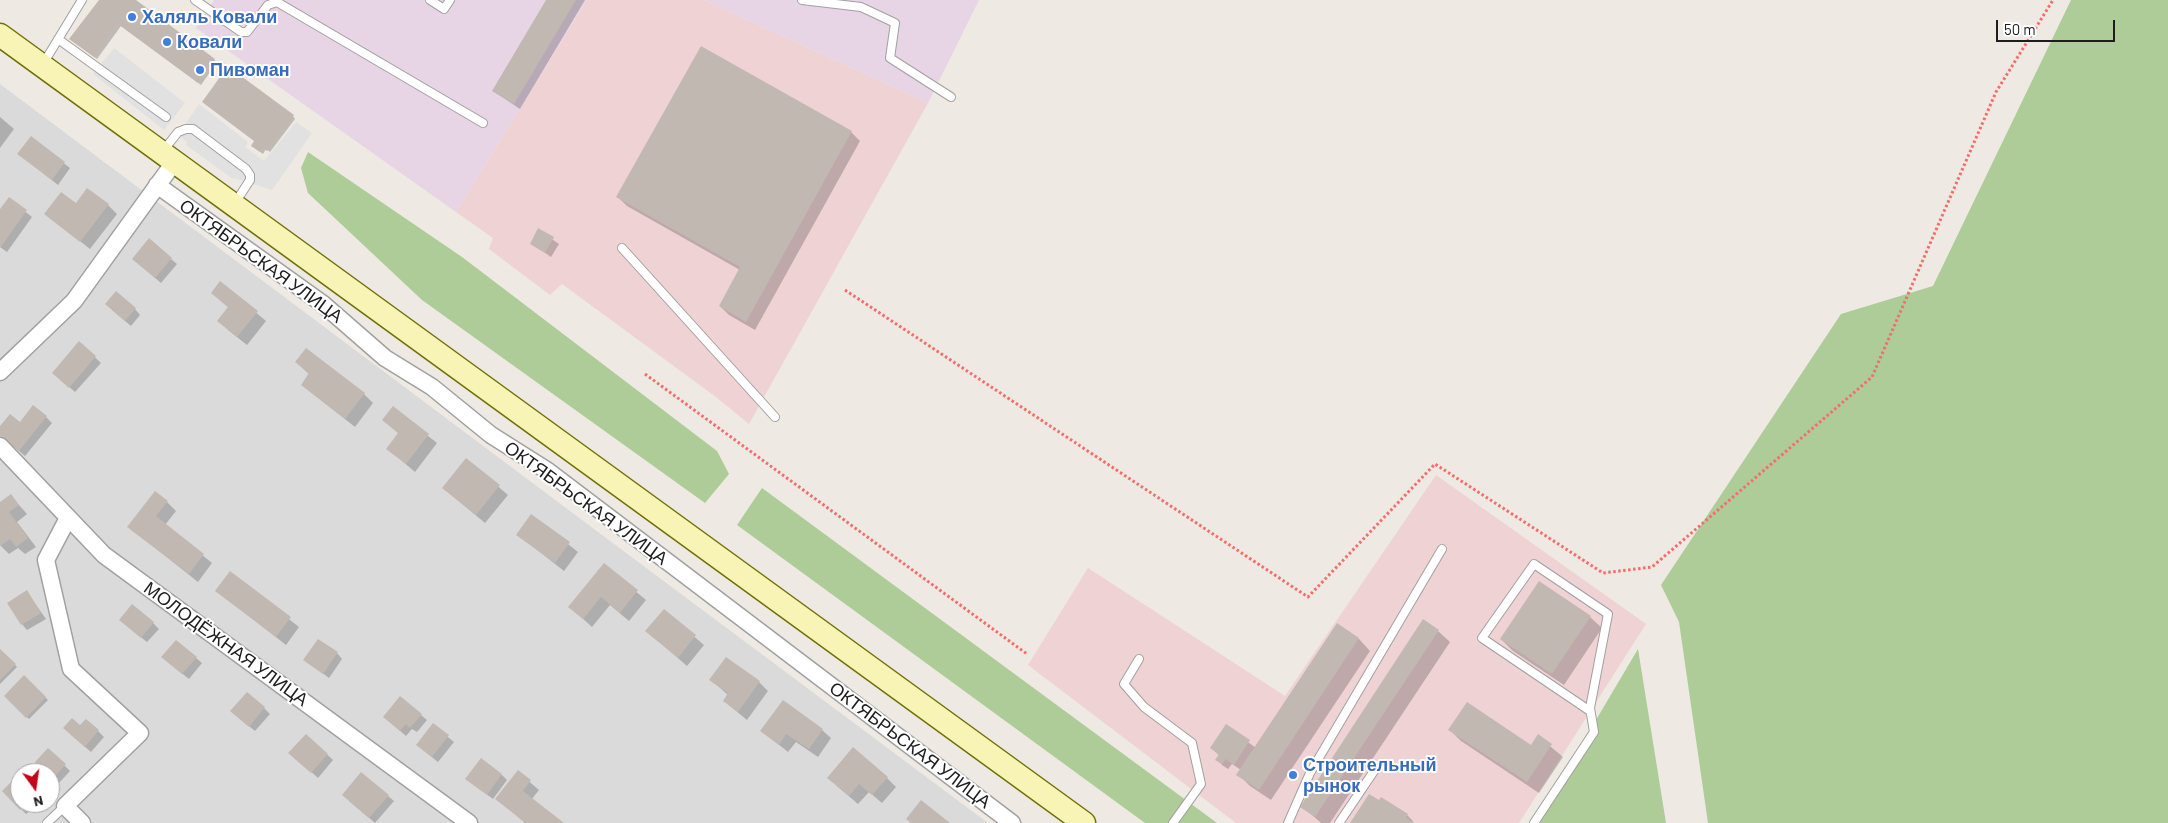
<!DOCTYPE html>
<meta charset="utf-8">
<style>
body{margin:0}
#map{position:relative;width:2168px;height:823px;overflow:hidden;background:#eee9e2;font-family:Barlow,sans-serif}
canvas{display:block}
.north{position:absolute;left:10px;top:763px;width:50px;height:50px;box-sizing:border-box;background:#fff;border:1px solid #a5a5a5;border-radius:50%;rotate:166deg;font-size:14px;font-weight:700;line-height:20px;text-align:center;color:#1d1d1d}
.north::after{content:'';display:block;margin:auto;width:18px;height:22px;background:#c5041a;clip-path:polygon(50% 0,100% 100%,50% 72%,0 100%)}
.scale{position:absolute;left:1996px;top:20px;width:119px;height:22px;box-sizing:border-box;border:2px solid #1d1d1d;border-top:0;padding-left:6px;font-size:15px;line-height:18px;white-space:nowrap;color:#1d1d1d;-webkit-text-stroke:4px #fff;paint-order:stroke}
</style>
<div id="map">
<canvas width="2168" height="823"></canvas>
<div class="north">N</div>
<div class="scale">50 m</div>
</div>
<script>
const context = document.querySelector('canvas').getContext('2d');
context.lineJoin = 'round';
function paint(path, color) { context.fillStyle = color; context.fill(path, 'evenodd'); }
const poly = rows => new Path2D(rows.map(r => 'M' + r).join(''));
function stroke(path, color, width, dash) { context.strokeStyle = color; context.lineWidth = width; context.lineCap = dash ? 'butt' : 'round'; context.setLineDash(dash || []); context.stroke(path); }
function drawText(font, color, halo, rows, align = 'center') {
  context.font = font + ' Barlow,sans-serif'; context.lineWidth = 4; context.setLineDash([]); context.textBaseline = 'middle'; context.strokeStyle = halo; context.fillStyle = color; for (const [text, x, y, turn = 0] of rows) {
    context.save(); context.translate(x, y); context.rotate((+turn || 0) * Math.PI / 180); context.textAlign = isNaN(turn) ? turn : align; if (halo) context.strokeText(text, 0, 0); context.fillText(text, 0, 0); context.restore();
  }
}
paint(poly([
 [0,84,598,532,988,823,0,823],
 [20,773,50,773,50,803,20,803]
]), '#dbdada');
paint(poly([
 [587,0,704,0,928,103,749,424,716,397,562,284,550,295,489,249,493,238,456,212],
 [1436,475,1646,624,1519,823,1236,823,1028,665,1088,568,1285,696]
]), '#efd2d4');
paint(poly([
 [214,0,587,0,456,212,196,28],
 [704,0,979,0,928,103]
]), '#e7d4e5');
paint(poly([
 [2071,0,2168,0,2168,823,1708,823,1679,622,1661,585,1841,314,1933,286],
 [308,152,462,257,717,451,729,474,705,503,422,300,308,193,301,168],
 [762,488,1217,823,1145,823,737,525],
 [1638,649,1666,823,1535,823]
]), '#adcc98');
paint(poly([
 [114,48,185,103,164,130,93,74],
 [199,104,248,142,245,147,264,161,296,122,312,133,272,190,235,178,233,179,186,145,187,142,178,135]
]), '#e1e1e1');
paint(poly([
 [100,0,134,0,217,62,201,85,121,26,97,59,73,41],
 [548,0,585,0,520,109,493,91],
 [702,48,851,132,860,141,755,330,729,315,720,306,740,270,627,206,618,197],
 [293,116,295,119,270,152,266,149,263,154,255,148],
 [0,117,14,129,0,148],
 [31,138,70,168,58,185,25,159],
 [9,199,32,217,7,252,0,247,0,212],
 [76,205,108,205,117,214,90,249,46,214],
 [539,230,559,244,551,257,531,243],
 [171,259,177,264,161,283,139,264],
 [221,283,266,321,247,345,228,330,229,308,212,293],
 [135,309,140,315,131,326,112,310],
 [80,343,101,363,75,392,59,378],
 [296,362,364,394,373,403,355,427,302,385,310,375],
 [393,408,437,443,415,472,388,449,399,434,384,420],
 [46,417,52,423,25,456,0,435,0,428],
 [466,459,508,495,485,523,443,488],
 [11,496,27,514,17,522,36,547,25,554,18,548,9,554,0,545,0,504],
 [167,502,176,511,165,525,212,563,198,582,129,527],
 [531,515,578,552,564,571,517,534],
 [604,565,646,600,629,621,610,605,592,627,570,607],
 [230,573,299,627,286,645,217,591],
 [27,592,46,619,27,630,22,624],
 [664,611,704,645,687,666,647,631],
 [1590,617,1602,628,1564,685,1513,651,1501,639],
 [153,623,159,629,147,642,127,626],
 [1337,625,1359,639,1370,651,1271,800,1250,786,1238,774,1241,770,1232,764,1228,769,1222,765,1217,759,1219,755,1211,748,1226,726,1256,748],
 [1438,631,1450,642,1330,823,1321,823,1302,806],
 [0,650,17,667,0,684],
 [337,653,342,659,329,678,305,660],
 [196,658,202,663,189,679,169,663],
 [24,677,48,700,29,719,5,696],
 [711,680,759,682,768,691,747,720,724,701,728,695],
 [264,708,270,714,255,731,238,717],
 [421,715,427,720,417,732,412,729,406,736,390,722],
 [433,725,454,742,438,762,423,750],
 [80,727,98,731,104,737,91,752,70,734],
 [822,730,831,738,818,757,796,742,788,752,762,731],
 [1450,730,1531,747,1538,736,1563,757,1539,793,1461,741],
 [306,735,333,760,318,778,296,758],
 [48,749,70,771,59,783,48,773],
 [518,772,539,790,531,800,562,823,525,823,497,799],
 [502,775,507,780,493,799,473,784],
 [887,778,896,787,882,803,869,792,858,804,837,786],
 [20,789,20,803,33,803,36,806,26,814,3,791],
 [388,796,394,801,375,823,349,801],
 [1407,815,1413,821,1412,823,1352,823]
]), '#0003');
paint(poly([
 [99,0,136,0,215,59,198,83,118,24,94,57,69,39],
 [546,0,576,0,514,104,492,91],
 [701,46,852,131,746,322,719,306,740,267,616,197],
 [222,62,294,115,267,151,263,148,260,152,251,146,254,141,202,102,225,70,219,66],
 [31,136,65,162,52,180,17,154],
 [87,188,109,204,80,242,44,214,61,192,76,203],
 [9,197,27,210,0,248,0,209],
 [538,228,554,237,545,253,530,244],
 [149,238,172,258,155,278,132,259],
 [220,281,258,311,237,337,217,321,228,307,211,293],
 [116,291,136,308,125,321,105,304],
 [79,341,96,356,69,388,52,373],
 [306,348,365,393,345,419,301,385,309,373,295,362],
 [33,405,47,416,19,451,0,436,0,426,10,414,20,422],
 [393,406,429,434,406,464,386,449,398,433,382,420],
 [466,458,500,485,476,515,442,488],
 [155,491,168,501,156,516,204,554,189,574,127,527],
 [11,494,19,505,9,512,28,538,16,547,10,539,0,546,0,502],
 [531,514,570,542,555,563,516,535],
 [604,563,638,590,620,613,601,597,583,619,568,607],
 [230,571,291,617,276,637,215,591],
 [1539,581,1591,616,1552,674,1500,639],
 [27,590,41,613,21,625,7,603],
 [132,604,154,622,141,638,119,620],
 [664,609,696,635,678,658,645,631],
 [1423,619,1439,630,1315,817,1300,807],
 [1337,623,1359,638,1259,790,1236,775],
 [318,639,338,652,323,674,303,660],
 [176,640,197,657,182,674,161,657],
 [0,649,16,664,0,680],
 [726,657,760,681,738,712,723,701,728,693,709,680],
 [24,675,46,697,26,718,4,696],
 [247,692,265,707,249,727,230,711],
 [400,696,422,714,410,728,406,724,400,731,383,717],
 [783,700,823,729,809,749,786,734,779,745,760,731],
 [1467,702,1531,745,1538,734,1552,744,1527,782,1448,730],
 [72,718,80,725,86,719,99,730,85,747,63,728],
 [433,723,449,735,432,757,416,745],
 [1226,724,1250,740,1234,765,1226,759,1222,764,1215,760,1219,754,1210,748],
 [306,734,328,754,311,773,288,753],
 [853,747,888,777,872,795,859,784,849,796,827,778],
 [48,748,66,764,52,779,50,773,47,773,35,762],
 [481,758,502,774,487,795,465,779],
 [518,770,531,780,523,791,564,823,526,823,495,799],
 [361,772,389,795,369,818,342,795],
 [13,780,20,788,20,803,27,803,20,810,2,791],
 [1369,794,1379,800,1381,797,1408,814,1406,818,1414,823,1350,823],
 [921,800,950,823,911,823,906,819]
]), '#c2b8b2');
const lane = poly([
 [195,0,241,32,247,32,268,5,277,2,483,123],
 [430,0,444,9,450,0],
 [802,0,861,7,895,23,890,58,951,97],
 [58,39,166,117],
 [43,64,82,0],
 [163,151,178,132,186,129,193,129,246,169,250,175,250,180,235,203],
 [622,248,775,417],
 [1139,659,1124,684,1144,707,1192,743,1201,784,1173,823],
 [47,823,65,806],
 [1288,823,1310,773,1442,549],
 [1339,823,1376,768],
 [1534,823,1594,732,1590,708,1608,614,1534,564,1482,638,1590,711]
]);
const street = poly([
 [157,185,323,304,385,358,432,387,491,435,548,471,1012,823],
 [0,372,74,301,175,161],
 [0,446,104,555,469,823],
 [68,518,46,560,71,669,140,733,65,806,82,823]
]);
const secondary = poly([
 [0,35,1084,823]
]);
stroke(lane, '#a1a1a1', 10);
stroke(street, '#a1a1a1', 19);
stroke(secondary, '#707007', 25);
stroke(poly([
 [845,290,1308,597,1435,464,1603,573,1652,567,1872,377,1996,92,2053,0],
 [645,374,1027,654]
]), '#f66b6c', 3, [2.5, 2.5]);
stroke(lane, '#fff', 8);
stroke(street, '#fff', 16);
stroke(secondary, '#f8f4b6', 22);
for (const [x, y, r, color] of [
 [132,17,5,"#3f7fe0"],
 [167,42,5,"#3f7fe0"],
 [200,70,5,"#3f7fe0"],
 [1293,775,5,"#3f7fe0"]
]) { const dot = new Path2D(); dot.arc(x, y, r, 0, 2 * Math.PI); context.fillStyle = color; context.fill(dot); stroke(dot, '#fff', 2); }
drawText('bold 18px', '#366cbe', '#fff', [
 ["Халяль Ковали",142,17],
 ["Ковали",177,42],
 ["Пивоман",210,70],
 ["Строительный",1303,765],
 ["рынок",1303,786]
], 'left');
drawText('18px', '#1d1d1d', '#fff', [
 ["ОКТЯБРЬСКАЯ УЛИЦА",261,261,36],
 ["ОКТЯБРЬСКАЯ УЛИЦА",586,503,36],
 ["МОЛОДЁЖНАЯ УЛИЦА",226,644,36],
 ["ОКТЯБРЬСКАЯ УЛИЦА",910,745,37]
]);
</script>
